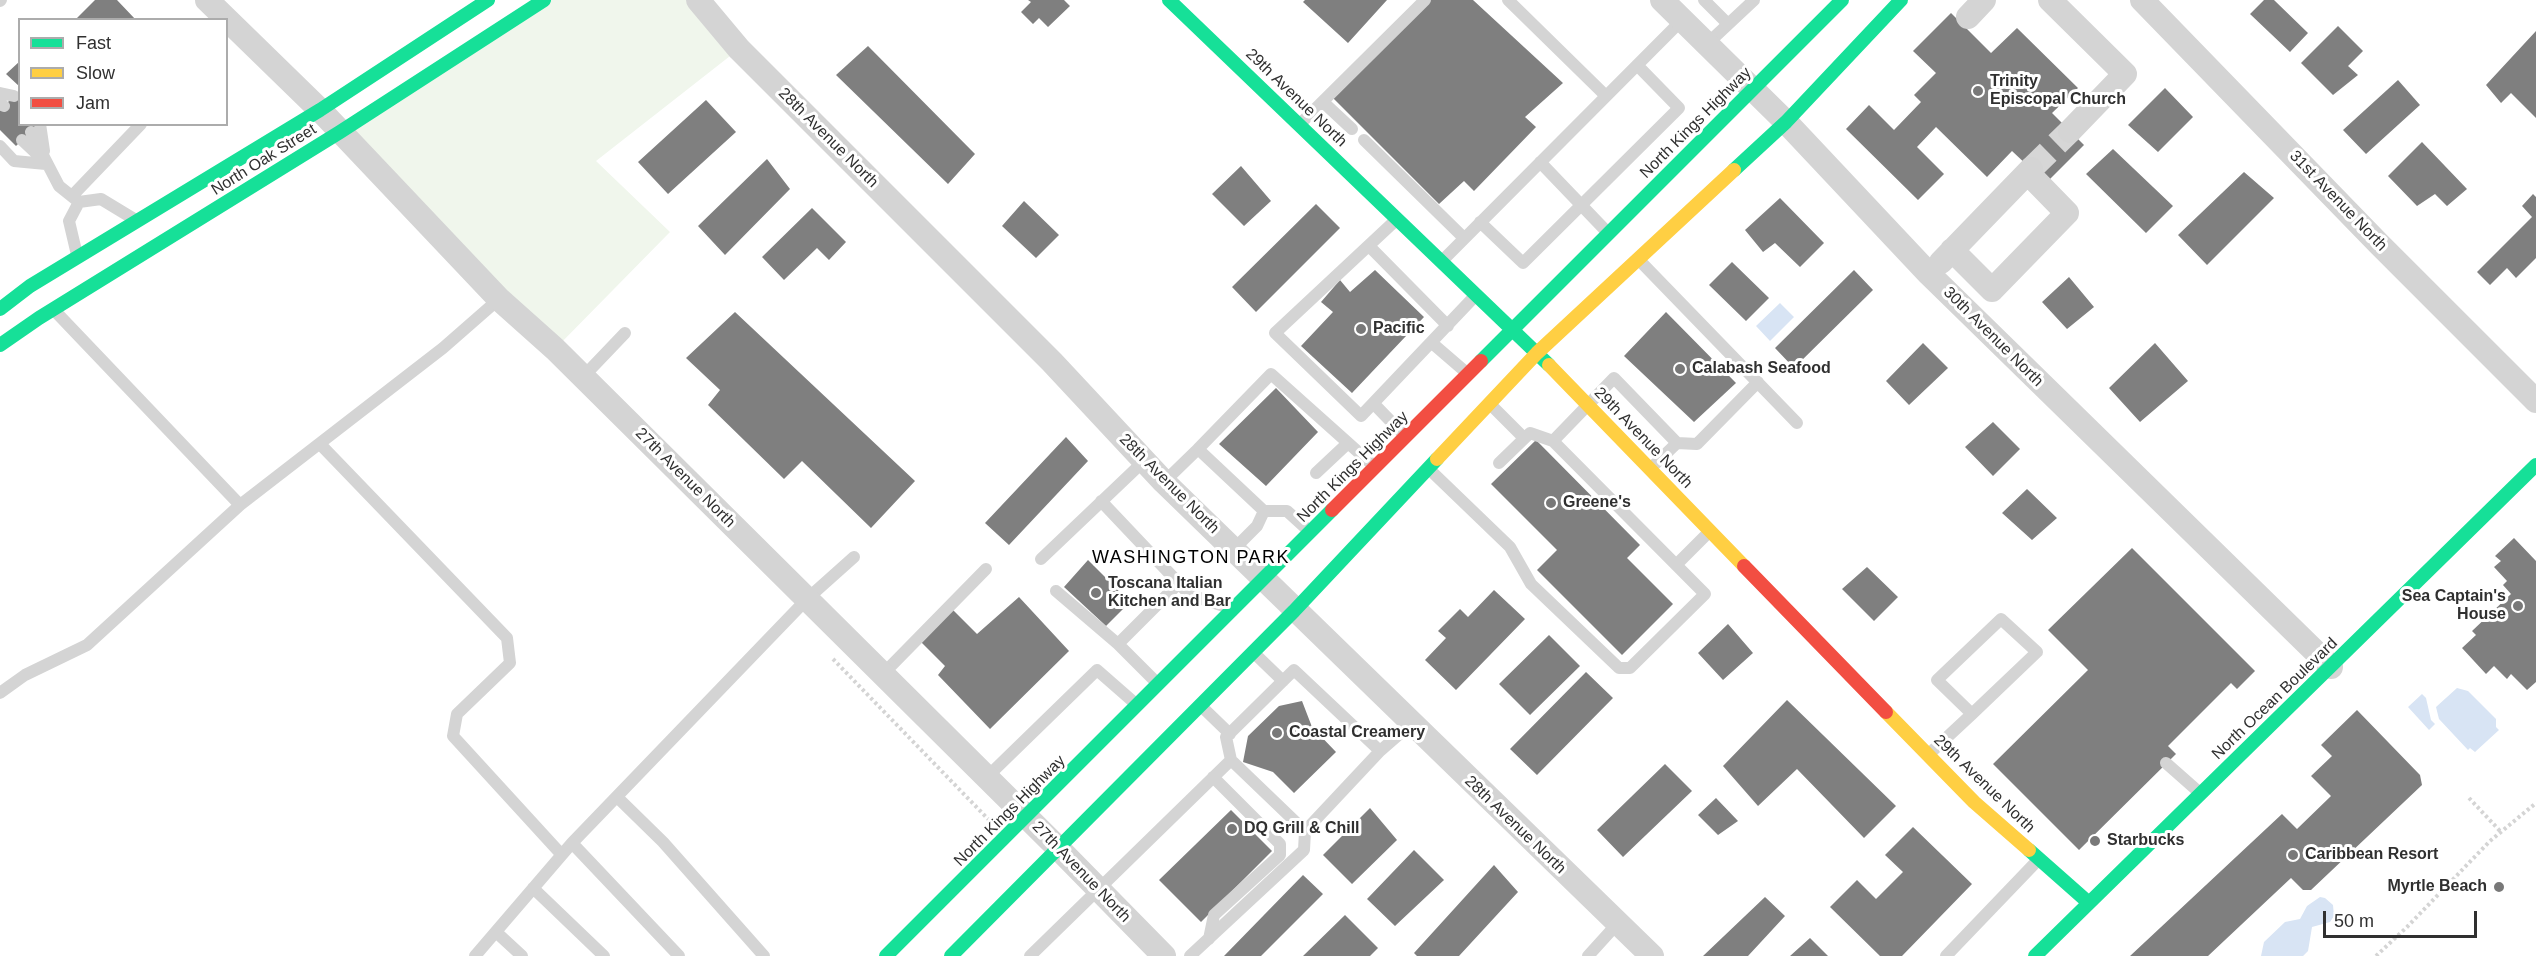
<!DOCTYPE html>
<style>
body{margin:0}
#map{position:relative;width:2536px;height:956px;overflow:hidden;background:#fff;font-family:Arial,sans-serif}
canvas{display:block}
.legend{position:absolute;left:18px;top:18px;width:210px;height:108px;box-sizing:border-box;background:#fff;border:2px solid #acacac;margin:0;padding:8px 10px;list-style:none;font-size:18px;color:#303030}
.legend li{display:flex;align-items:center;gap:12px;height:30px}
.legend b{width:30px;border:2px solid #acacac}
.scale{position:absolute;left:2323px;top:911px;width:154px;height:27px;box-sizing:border-box;border:3px solid #303030;border-top:0;padding-left:8px;font-size:18px;line-height:21px;white-space:nowrap;color:#303030;-webkit-text-stroke:4px #fff;paint-order:stroke}
</style>
<div id="map">
<canvas width="2536" height="956"></canvas>
<ul class="legend">
<li><b style="height:8px;background:#16e098"></b>Fast</li>
<li><b style="height:8px;background:#ffcf43"></b>Slow</li>
<li><b style="height:8px;background:#f24e42"></b>Jam</li>
</ul>
<div class="scale">50 m</div>
</div>
<script>
const context = document.querySelector('canvas').getContext('2d');
context.lineJoin = 'round';
function paint(path, color) { context.fillStyle = color; context.fill(path, 'evenodd'); }
const poly = rows => new Path2D(rows.map(r => 'M' + r).join(''));
function stroke(path, color, width, dash) { context.strokeStyle = color; context.lineWidth = width; context.lineCap = dash ? 'butt' : 'round'; context.setLineDash(dash || []); context.stroke(path); }
function drawText(font, color, halo, rows, align = 'center') {
  context.font = font + ' Arial,sans-serif'; context.lineWidth = 6; context.setLineDash([]); context.textBaseline = 'middle'; context.strokeStyle = halo; context.fillStyle = color; for (const [text, x, y, turn = 0] of rows) {
    context.save(); context.translate(x, y); context.rotate((+turn || 0) * Math.PI / 180); context.textAlign = isNaN(turn) ? turn : align; if (halo) context.strokeText(text, 0, 0); context.fillText(text, 0, 0); context.restore();
  }
}
paint(poly([
 [544,0,698,0,739,49,596,161,670,232,555,349,340,132]
]), '#f0f6ec');
paint(poly([
 [1780,303,1794,317,1770,341,1756,326],
 [2457,688,2468,691,2496,719,2496,727,2499,730,2475,752,2470,748,2468,750,2439,719,2436,707],
 [2422,694,2426,698,2431,720,2435,724,2429,730,2408,707],
 [2320,897,2325,898,2333,905,2334,916,2330,922,2312,927,2308,951,2303,956,2261,956,2264,942,2285,922,2300,919,2307,906]
]), '#d8e4f4');
paint(poly([
 [95,0,117,0,136,20,75,20],
 [1028,0,1064,0,1070,6,1048,27,1039,18,1033,24,1021,12,1031,2],
 [1305,0,1387,0,1348,43,1303,2],
 [1426,0,1473,0,1563,83,1525,117,1536,127,1474,191,1464,181,1439,204,1330,95],
 [2264,0,2274,0,2308,33,2290,52,2250,14],
 [1951,13,1991,53,2017,28,2078,88,2052,113,2084,145,2046,183,2012,151,1987,177,1936,127,1917,147,1944,174,1918,200,1846,129,1869,105,1894,130,1921,102,1914,95,1936,73,1913,51],
 [2338,26,2363,51,2348,66,2358,75,2333,95,2301,63],
 [2536,31,2536,118,2511,93,2501,103,2486,85],
 [868,46,975,154,948,184,836,75],
 [20,61,20,87,6,74],
 [2398,80,2420,105,2366,154,2343,130],
 [2165,88,2193,117,2158,152,2128,125],
 [20,90,20,124,38,124,16,146,0,130,0,110],
 [706,100,736,132,668,194,638,162],
 [2422,142,2467,189,2447,206,2435,194,2417,206,2388,176],
 [2113,149,2173,206,2146,233,2086,174],
 [767,159,790,189,725,255,698,226],
 [1241,166,1271,201,1244,226,1212,194],
 [2244,172,2274,198,2207,265,2178,235],
 [2533,194,2536,197,2536,258,2516,278,2507,268,2490,285,2477,272,2532,217,2522,206],
 [1780,198,1824,243,1800,267,1775,243,1763,252,1745,230],
 [1024,201,1059,235,1036,258,1002,226],
 [1316,204,1340,228,1256,312,1232,287],
 [812,208,846,242,829,260,817,248,784,280,762,257],
 [1732,262,1769,298,1746,321,1709,285],
 [1375,270,1424,317,1352,393,1301,346,1333,312,1321,302,1340,280,1350,292],
 [1854,270,1873,290,1794,368,1775,348],
 [2069,277,2094,307,2067,329,2042,302],
 [735,312,915,481,871,528,802,461,784,479,708,405,720,390,686,358],
 [1666,312,1736,383,1694,422,1624,356],
 [1923,343,1948,368,1909,405,1886,381],
 [2155,343,2188,381,2140,422,2109,388],
 [1276,388,1318,432,1266,486,1219,444],
 [1993,422,2020,449,1993,476,1965,447],
 [1066,437,1088,461,1009,545,985,523],
 [1536,440,1640,545,1627,558,1673,604,1622,655,1537,570,1557,550,1491,484],
 [2027,489,2057,518,2032,540,2002,513],
 [2514,538,2536,561,2536,682,2527,690,2511,674,2507,679,2494,666,2486,674,2462,648,2476,635,2472,631,2511,594,2503,585,2507,581,2494,567,2501,561,2495,556],
 [2132,548,2255,671,2237,689,2231,683,2168,746,2176,754,2079,850,1993,764,2088,670,2048,630],
 [1088,560,1130,602,1106,626,1064,587],
 [1867,567,1898,597,1874,621,1842,589],
 [1494,590,1525,619,1456,690,1425,660,1446,638,1438,631,1460,609,1468,617],
 [1019,597,1069,651,990,729,938,675,945,666,920,641,952,609,977,634],
 [1728,624,1753,653,1723,680,1698,653],
 [1549,635,1580,666,1530,715,1499,684],
 [1586,672,1613,698,1537,775,1510,749],
 [1787,700,1896,806,1864,838,1797,769,1758,806,1723,766],
 [1302,701,1312,727,1336,752,1294,793,1273,772,1243,762,1248,736,1279,706],
 [2357,710,2420,775,2422,785,2311,890,2303,890,2291,878,2208,956,2130,956,2282,814,2297,829,2331,796,2311,776,2332,756,2321,745],
 [1665,764,1692,791,1623,857,1597,830],
 [1716,798,1738,821,1718,835,1698,815],
 [1370,808,1397,840,1352,884,1323,855],
 [1231,810,1272,851,1201,922,1159,880],
 [1913,827,1972,884,1902,956,1880,956,1830,907,1857,880,1876,899,1903,872,1885,855],
 [1414,850,1444,880,1395,926,1367,899],
 [1494,865,1518,892,1459,956,1417,956,1414,953],
 [1303,875,1323,894,1261,956,1224,956],
 [1765,897,1785,916,1748,956,1703,956],
 [1345,915,1378,948,1370,956,1303,956],
 [1810,938,1828,956,1790,956]
]), '#7f7f7f');
stroke(poly([
 [2031,169,2070,131]
]), '#d6d6d6', 24, [24, 12]);
stroke(poly([
 [833,659,989,820],
 [2469,798,2501,832],
 [2376,956,2407,927,2490,841,2536,803]
]), '#d4d4d4', 4, [3, 3]);
stroke(poly([
 [1508,0,1606,96],
 [1704,0,1728,24],
 [0,1,1,0],
 [1707,44,1754,0],
 [0,93,14,96],
 [1323,102,1352,129],
 [0,104,4,106],
 [40,124,44,151],
 [1300,124,1425,0],
 [31,132,59,186,79,202,101,199,134,219],
 [22,140,39,156],
 [1364,140,1464,238],
 [0,146,14,161,46,164],
 [1540,162,1608,233],
 [72,196,141,124],
 [1396,220,1275,333,1361,416,1475,296],
 [1480,222,1523,263,1679,108,1637,65],
 [1369,246,1448,326],
 [77,255,69,221,79,202],
 [1639,260,1797,423],
 [1442,261,1682,20],
 [54,310,240,505],
 [1432,343,1468,374],
 [583,377,625,333],
 [1374,404,1405,436],
 [1491,405,1524,438],
 [1553,441,1614,378,1677,443],
 [320,444,507,638,510,663,457,714,453,736,561,854],
 [1651,468,1677,443,1697,444,1758,382],
 [1429,469,1510,547,1531,584,1619,668,1630,668,1705,594,1553,441,1530,433,1499,463],
 [1316,473,1348,443],
 [1164,482,1198,449],
 [1101,501,1190,595,1230,608],
 [1309,531,1287,511,1264,511,1198,449,1271,374,1375,467],
 [1234,549,1257,526,1264,511],
 [1041,559,1144,461],
 [1676,565,1709,532],
 [1056,591,1118,644],
 [1254,653,1283,681],
 [883,674,986,569],
 [1158,684,1118,644,1180,582],
 [0,693,25,675,87,645,240,505,443,348,499,299],
 [1200,705,1230,734],
 [1380,751,1294,670,1226,737,1231,760,1305,831,1380,751,1411,724],
 [1929,754,1972,714,2037,652,2001,619,1937,680,1972,714],
 [2166,763,2200,793],
 [987,777,1097,670,1137,705],
 [617,797,663,842,764,956],
 [572,843,679,956],
 [533,888,604,956],
 [496,932,522,956],
 [1209,939,1214,915,1280,855,1280,844,1213,777],
 [475,956,572,843,807,599,854,557],
 [1030,956,1231,760],
 [1190,956,1304,850,1305,831],
 [1588,956,1617,924],
 [1946,956,2038,860]
]), '#d4d4d4', 12);
stroke(poly([
 [207,0,320,110,499,299,555,349,807,599,1057,847,1164,956],
 [698,0,739,49,1052,362,1164,482,1652,956],
 [1662,0,1786,122,1929,274,2331,667],
 [2050,0,2125,74,2070,131],
 [2142,0,2378,243,2536,401],
 [1968,17,1984,0],
 [1952,250,1992,290,2067,213,2028,173],
 [1941,262,2031,169]
]), '#d4d4d4', 24);
stroke(poly([
 [1169,0,1549,365],
 [1734,170,1786,122,1901,0],
 [0,309,30,286,320,110,488,0],
 [0,345,39,318,340,132,544,0],
 [1481,361,1842,0],
 [2029,850,2089,903],
 [886,956,1332,510],
 [951,956,1294,611,1437,459],
 [2035,956,2536,465]
]), '#16e098', 14);
stroke(poly([
 [1549,365,1744,566],
 [1437,459,1537,353,1734,170],
 [1886,712,1974,802,2029,850]
]), '#ffcf43', 14);
stroke(poly([
 [1332,510,1481,361],
 [1744,566,1886,712]
]), '#f24e42', 14);
for (const [x, y, r, color] of [
 [1978,91,6,"#787878"],
 [1361,329,6,"#787878"],
 [1680,369,6,"#787878"],
 [1551,503,6,"#787878"],
 [1096,593,6,"#787878"],
 [2518,606,6,"#787878"],
 [1277,733,6,"#787878"],
 [1232,829,6,"#787878"],
 [2095,841,6,"#787878"],
 [2293,855,6,"#787878"],
 [2499,887,6,"#787878"]
]) { const dot = new Path2D(); dot.arc(x, y, r, 0, 2 * Math.PI); context.fillStyle = color; context.fill(dot); stroke(dot, '#fff', 2); }
drawText('bold 16px', '#303030', '#fff', [
 ["Trinity",1990,82],
 ["Episcopal Church",1990,100],
 ["Pacific",1373,329],
 ["Calabash Seafood",1692,369],
 ["Greene's",1563,503],
 ["Toscana Italian",1108,584],
 ["Kitchen and Bar",1108,602],
 ["Sea Captain's",2506,597,"right"],
 ["House",2506,615,"right"],
 ["Coastal Creamery",1289,733],
 ["DQ Grill & Chill",1244,829],
 ["Starbucks",2107,841],
 ["Caribbean Resort",2305,855],
 ["Myrtle Beach",2487,887,"right"]
], 'left');
drawText('16px', '#303030', '#fff', [
 ["29th Avenue North",1296,98,44],
 ["North Kings Highway",1696,123,-45],
 ["28th Avenue North",828,138,45],
 ["North Oak Street",264,160,-32],
 ["31st Avenue North",2338,201,46],
 ["30th Avenue North",1993,337,45],
 ["29th Avenue North",1643,438,46],
 ["North Kings Highway",1353,467,-45],
 ["27th Avenue North",685,478,45],
 ["28th Avenue North",1169,484,45],
 ["North Ocean Boulevard",2275,699,-44],
 ["29th Avenue North",1984,784,44],
 ["North Kings Highway",1010,811,-45],
 ["28th Avenue North",1515,825,44],
 ["27th Avenue North",1081,872,46]
]);
context.letterSpacing = '1.5px';
drawText('18px', '#000', '#fff', [
 ["WASHINGTON PARK",1191,558]
]);
context.letterSpacing = '0px';
</script>
